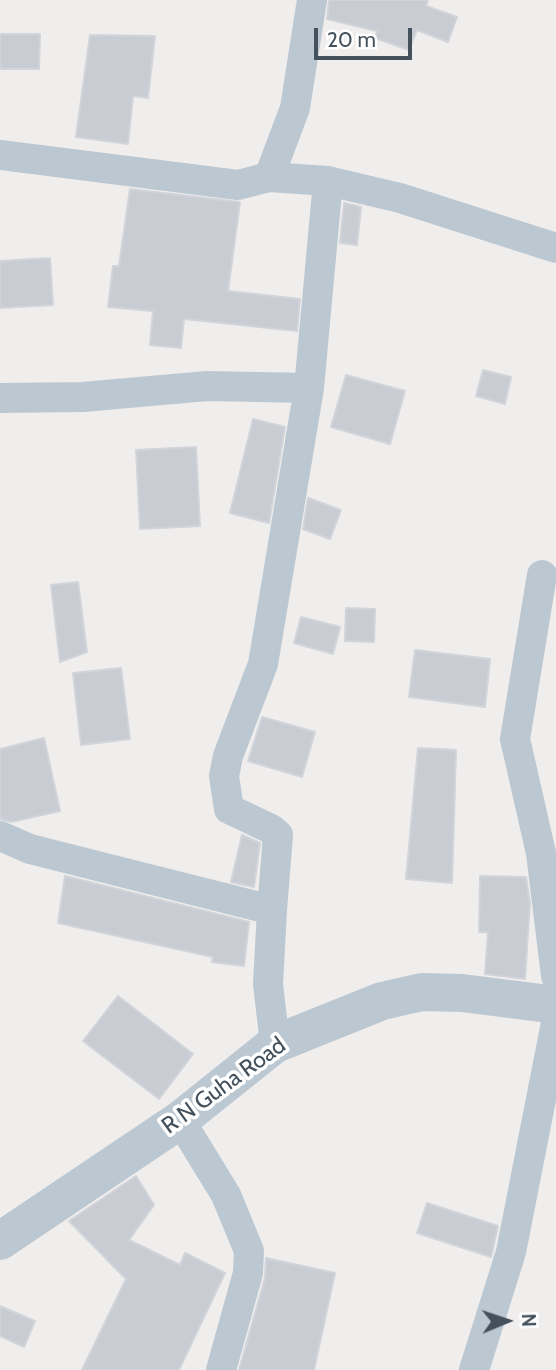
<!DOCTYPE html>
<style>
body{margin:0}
#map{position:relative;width:556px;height:1370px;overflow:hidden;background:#f0eded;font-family:Cabin,sans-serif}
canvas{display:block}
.north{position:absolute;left:472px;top:1286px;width:70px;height:70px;-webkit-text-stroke:5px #fff;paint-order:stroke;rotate:88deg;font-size:19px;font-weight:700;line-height:28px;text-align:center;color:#44515c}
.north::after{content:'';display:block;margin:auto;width:24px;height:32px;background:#44515c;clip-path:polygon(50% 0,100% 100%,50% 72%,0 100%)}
.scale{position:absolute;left:314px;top:28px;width:98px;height:32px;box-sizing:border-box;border:4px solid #44515c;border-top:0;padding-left:9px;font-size:21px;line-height:24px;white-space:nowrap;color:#44515c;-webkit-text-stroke:5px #fff;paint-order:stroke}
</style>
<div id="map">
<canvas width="556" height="1370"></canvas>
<div class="north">N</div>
<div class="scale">20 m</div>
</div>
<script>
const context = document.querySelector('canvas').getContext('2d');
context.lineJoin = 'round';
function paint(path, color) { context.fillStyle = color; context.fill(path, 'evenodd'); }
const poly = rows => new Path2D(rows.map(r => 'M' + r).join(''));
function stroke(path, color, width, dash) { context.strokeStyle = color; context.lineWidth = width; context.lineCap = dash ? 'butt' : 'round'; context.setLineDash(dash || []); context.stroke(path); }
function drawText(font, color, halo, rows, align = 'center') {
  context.font = font + ' Cabin,sans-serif'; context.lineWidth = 7; context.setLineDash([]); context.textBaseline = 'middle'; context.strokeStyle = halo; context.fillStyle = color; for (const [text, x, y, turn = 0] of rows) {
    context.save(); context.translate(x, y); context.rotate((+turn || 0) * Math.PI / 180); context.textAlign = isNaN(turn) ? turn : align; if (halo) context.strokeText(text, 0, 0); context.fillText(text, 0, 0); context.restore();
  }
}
const building = poly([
 [329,0,428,0,426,6,457,17,448,42,417,30,409,50,375,38,377,31,327,19,329,0],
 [0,34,40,34,39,69,0,69,0,34],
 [90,35,155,36,148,98,133,96,128,144,76,137,90,35],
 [130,189,240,202,228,291,300,299,297,331,184,319,181,348,150,345,153,311,108,307,113,266,119,266,130,189],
 [344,203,361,207,357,245,340,243,344,203],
 [50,258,53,305,0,308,0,261,50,258],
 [483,370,511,377,505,404,476,396,483,370],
 [346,375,405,391,390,444,331,427,346,375],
 [253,419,285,427,269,523,230,513,253,419],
 [196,447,200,526,140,529,136,450,196,447],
 [308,498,341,510,330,539,303,529,308,498],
 [78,582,87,652,60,662,51,585,78,582],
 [346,608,375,609,374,642,345,641,346,608],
 [301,617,340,627,333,654,294,643,301,617],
 [415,650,490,659,485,707,409,697,415,650],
 [121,668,130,739,81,745,73,673,121,668],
 [262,717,315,732,302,777,248,761,262,717],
 [44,738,60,811,11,822,0,819,0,749,44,738],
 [418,748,456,750,452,883,406,879,418,748],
 [242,835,260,843,254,887,231,882,242,835],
 [65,876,249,922,244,966,212,962,213,957,58,923,65,876],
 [480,876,526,877,530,903,525,979,485,974,488,932,479,932,480,876],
 [118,996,193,1054,159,1099,83,1041,118,996],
 [136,1176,154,1205,129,1240,180,1265,185,1253,225,1273,179,1370,82,1370,126,1279,69,1221,136,1176],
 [427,1203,498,1226,491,1257,417,1233,427,1203],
 [266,1258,335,1273,314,1370,239,1370,265,1278,266,1258],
 [0,1306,35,1321,24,1347,0,1336,0,1306]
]);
paint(building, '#c9ccd3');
stroke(building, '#d1d4da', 2);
stroke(poly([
 [0,155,238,185,269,177,295,108,312,0],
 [269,177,328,181,400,198,556,248],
 [0,398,83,397,207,386,309,388,328,181],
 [542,575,515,739,541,853,556,976],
 [0,836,30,849,272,910,268,984,275,1044],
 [272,910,278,835,271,829,229,809,224,776,228,756,263,664,309,388],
 [180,1120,226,1195,249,1251,248,1273,221,1370],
 [474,1370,511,1252,556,1023]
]), '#bcc8d1', 30);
stroke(poly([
 [0,1241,180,1120,275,1044,382,1001,422,992,462,993,556,1005]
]), '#bcc8d1', 38);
drawText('23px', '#44515c', '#fff', [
 ["R N Guha Road",224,1086,-36]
]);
</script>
